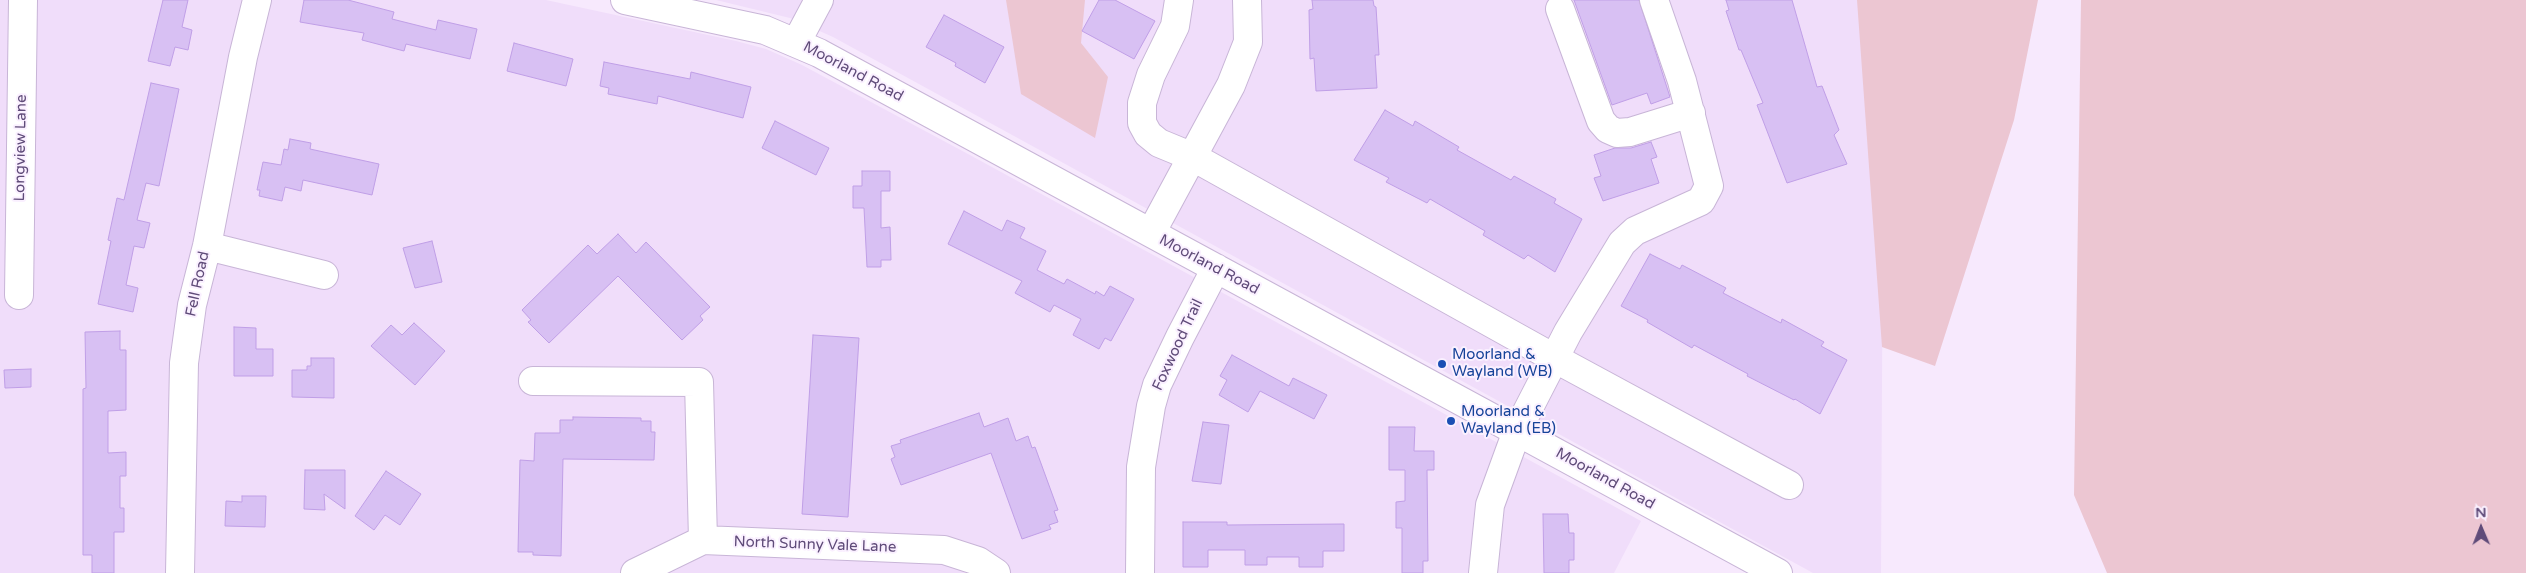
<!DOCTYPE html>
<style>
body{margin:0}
#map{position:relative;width:2526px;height:573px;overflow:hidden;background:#f7e9fd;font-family:"Varela Round",sans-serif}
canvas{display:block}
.north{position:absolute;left:2456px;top:503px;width:50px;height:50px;-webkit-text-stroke:4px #faf0ff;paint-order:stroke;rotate:359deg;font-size:14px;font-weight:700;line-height:20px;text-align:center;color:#5f4b79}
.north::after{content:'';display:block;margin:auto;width:18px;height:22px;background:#5f4b79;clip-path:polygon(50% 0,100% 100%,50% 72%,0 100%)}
</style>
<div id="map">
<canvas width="2526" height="573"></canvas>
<div class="north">N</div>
</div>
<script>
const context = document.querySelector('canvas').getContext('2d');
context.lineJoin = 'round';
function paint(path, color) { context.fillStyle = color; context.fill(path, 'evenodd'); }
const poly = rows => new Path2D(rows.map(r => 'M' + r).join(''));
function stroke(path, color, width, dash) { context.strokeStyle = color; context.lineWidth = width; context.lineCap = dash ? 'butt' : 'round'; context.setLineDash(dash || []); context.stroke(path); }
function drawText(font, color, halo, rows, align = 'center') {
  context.font = font + ' "Varela Round",sans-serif'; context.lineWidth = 4; context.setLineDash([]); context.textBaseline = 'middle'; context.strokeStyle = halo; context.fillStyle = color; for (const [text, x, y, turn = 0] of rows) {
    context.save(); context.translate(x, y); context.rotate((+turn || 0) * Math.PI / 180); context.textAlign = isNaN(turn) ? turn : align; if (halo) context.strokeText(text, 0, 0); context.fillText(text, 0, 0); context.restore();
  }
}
paint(poly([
 [0,0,546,0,736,41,766,49,802,65,968,154,1641,521,1614,573,0,573],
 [716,0,1884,0,1881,573,1813,573,833,37,790,18]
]), '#f0ddfa');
paint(poly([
 [1006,0,1085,0,1081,43,1108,77,1095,138,1021,94],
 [1857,0,2038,0,2014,120,1935,366,1882,347],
 [2081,0,2526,0,2526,573,2107,573,2074,495]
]), '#ecc6d2');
const building = poly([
 [163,0,188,0,182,27,192,30,188,50,175,47,170,66,148,61,163,0],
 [304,0,348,0,394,12,392,19,436,30,438,20,477,29,470,59,406,44,404,51,362,40,364,33,300,22,304,0],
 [1099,0,1115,0,1155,21,1134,59,1082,31,1099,0],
 [1312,0,1373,0,1374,6,1376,7,1379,55,1375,55,1377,88,1316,91,1314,58,1310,59,1309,10,1313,9,1312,0],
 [1574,0,1639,0,1670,97,1651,104,1647,93,1612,105,1574,0],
 [1726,0,1792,0,1817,87,1822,86,1839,130,1834,135,1847,164,1787,183,1757,105,1763,103,1741,50,1739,50,1726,11,1729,10,1726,0],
 [944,15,1004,47,985,83,955,66,956,63,926,47,944,15],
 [514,43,573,59,566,86,507,71,514,43],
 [604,62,690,79,691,72,751,87,743,118,658,96,657,104,608,94,609,88,600,86,604,62],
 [151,83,179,89,159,186,146,183,137,220,150,223,144,248,134,246,126,285,138,288,133,312,98,304,111,241,108,240,117,198,124,200,151,83],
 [1385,110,1413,126,1415,121,1459,147,1457,150,1511,180,1514,176,1556,199,1554,203,1582,219,1555,272,1528,255,1524,259,1483,235,1485,231,1430,199,1427,203,1386,182,1389,178,1354,160,1385,110],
 [775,121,829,148,816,175,762,148,775,121],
 [290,139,311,143,310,149,379,164,372,195,303,180,301,191,285,187,282,201,259,196,260,190,257,190,263,162,281,165,284,149,288,150,290,139],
 [1651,142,1657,157,1651,159,1659,183,1603,201,1594,178,1601,176,1594,155,1615,148,1631,148,1651,142],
 [862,171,890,171,890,191,881,191,881,228,890,227,891,260,881,260,881,267,867,267,864,208,853,208,853,186,862,186,862,171],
 [964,211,1002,231,1007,220,1025,228,1020,238,1046,251,1037,270,1064,284,1067,279,1095,294,1096,291,1104,296,1110,286,1134,299,1111,341,1105,338,1099,349,1073,335,1081,319,1054,305,1050,312,1015,293,1022,281,948,244,964,211],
 [618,234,636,253,646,242,710,307,700,316,703,320,682,340,618,276,549,343,528,322,531,320,522,310,588,245,597,254,618,234],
 [432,241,442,282,415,288,403,248,432,241],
 [1650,254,1680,269,1682,265,1726,288,1723,293,1781,323,1782,319,1824,342,1821,346,1847,360,1820,414,1795,399,1794,400,1747,376,1748,374,1694,345,1692,348,1647,322,1648,320,1621,306,1650,254],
 [414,323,445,351,415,385,371,346,391,325,402,335,414,323],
 [234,327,256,328,256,349,273,349,273,376,234,376,234,327],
 [120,331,120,350,126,350,126,410,108,411,108,453,126,452,126,476,120,476,120,508,124,508,124,532,114,532,114,573,92,573,92,555,83,555,83,389,86,388,85,332,120,331],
 [813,335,859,338,848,517,802,514,813,335],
 [1232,355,1289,386,1293,378,1327,395,1314,419,1260,391,1248,412,1219,395,1227,380,1220,376,1232,355],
 [311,358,334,358,334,398,292,397,292,370,307,370,307,366,311,366,311,358],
 [31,369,31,387,5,388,4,370,31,369],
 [979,413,984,427,1008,418,1016,441,1028,436,1032,448,1035,447,1058,510,1054,511,1058,522,1049,525,1051,529,1022,539,991,453,901,485,891,459,895,457,891,446,901,443,900,440,979,413],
 [573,417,641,418,641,421,651,421,651,432,655,432,654,460,563,459,561,556,533,555,533,552,518,552,520,460,534,461,535,433,560,433,560,420,573,420,573,417],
 [1203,422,1229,425,1221,484,1192,481,1203,422],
 [1389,427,1415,427,1414,451,1434,451,1434,470,1427,470,1428,561,1423,561,1423,573,1402,573,1402,528,1396,528,1396,502,1405,501,1405,470,1389,470,1389,427],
 [305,470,345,470,345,509,324,494,325,510,304,509,305,470],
 [386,471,421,494,400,525,385,515,374,530,355,516,386,471],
 [242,496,266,496,265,527,225,526,226,501,242,502,242,496],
 [1543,514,1568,514,1569,533,1574,533,1574,560,1569,560,1569,573,1544,573,1543,514],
 [1183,522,1227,522,1227,525,1344,524,1344,551,1323,551,1323,567,1299,567,1299,557,1267,557,1267,565,1245,565,1245,550,1208,550,1208,567,1183,567,1183,522]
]);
paint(building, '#d8c0f3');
stroke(building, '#c09fe7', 1);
const minor = poly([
 [625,0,765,30,819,53,1778,573],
 [1179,0,1175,26,1151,75,1142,103,1142,123,1148,134,1159,143,1193,157,1554,358,1789,485],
 [1560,9,1601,121,1608,129,1617,133,1630,132,1691,113],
 [796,43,819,0],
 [1151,233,1231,85,1248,42,1247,0],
 [207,246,324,275],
 [19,295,23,0],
 [533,381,699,382,703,540],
 [180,573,184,363,192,305,207,246,243,57,257,0],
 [635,573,703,540,944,550,978,561,996,573],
 [1140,573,1141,467,1151,406,1157,385,1180,337,1216,268],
 [1483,573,1490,505,1517,431,1568,332,1622,243,1635,231,1701,201,1709,186,1682,81,1654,0]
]);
stroke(minor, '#c8b5d7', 30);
stroke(minor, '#fff', 28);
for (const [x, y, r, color] of [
 [1442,364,5,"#1a4fb4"],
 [1451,421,5,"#1a4fb4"]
]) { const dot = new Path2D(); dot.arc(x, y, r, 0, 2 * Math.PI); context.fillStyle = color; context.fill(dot); stroke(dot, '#faf0ff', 2); }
drawText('15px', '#5f4b79', '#faf0ff', [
 ["Moorland Road",853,72,28],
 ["Longview Lane",21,148,-89],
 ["Moorland Road",1209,265,28],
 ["Fell Road",198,284,-78],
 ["Foxwood Trail",1178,345,-65],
 ["Moorland Road",1605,479,29],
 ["North Sunny Vale Lane",815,545,2]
]);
drawText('15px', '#164399', '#faf0ff', [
 ["Moorland &",1452,355],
 ["Wayland (WB)",1452,372],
 ["Moorland &",1461,412],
 ["Wayland (EB)",1461,429]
], 'left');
</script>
